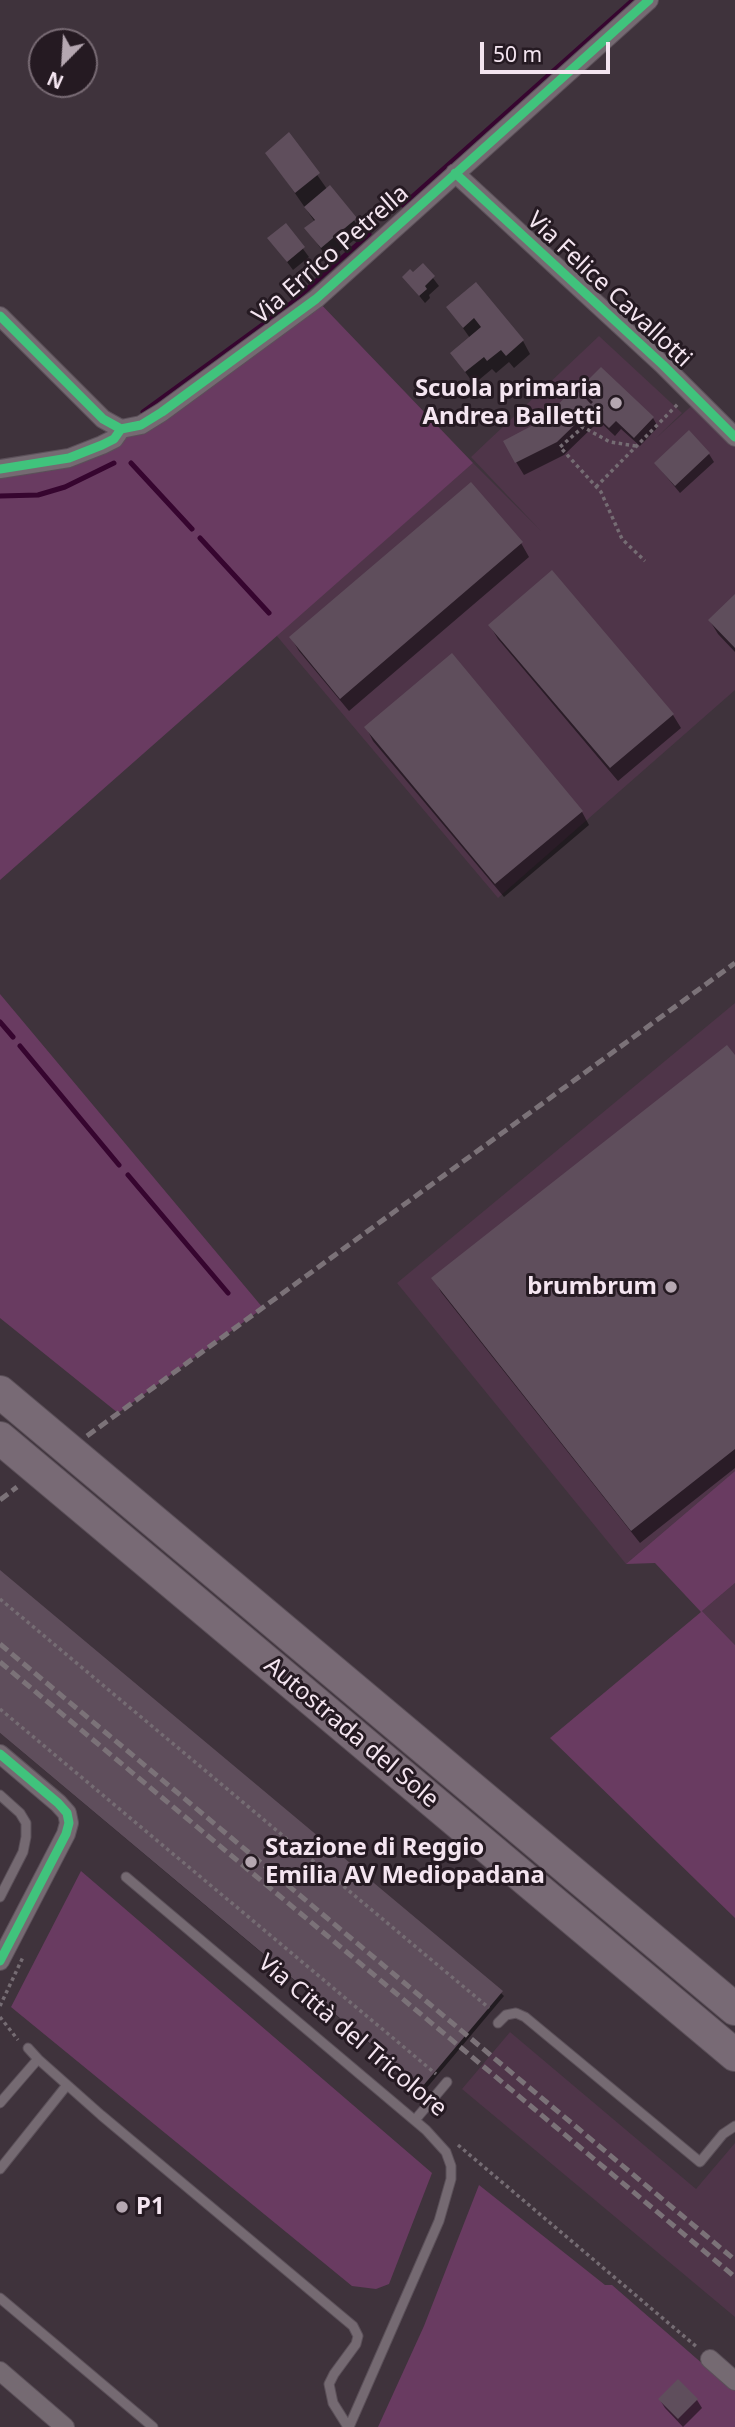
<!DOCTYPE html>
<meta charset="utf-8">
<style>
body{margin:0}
#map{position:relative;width:735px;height:2427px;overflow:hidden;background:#3f333c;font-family:"Noto Sans",sans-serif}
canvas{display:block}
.north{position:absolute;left:28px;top:28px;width:70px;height:70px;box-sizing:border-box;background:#251a22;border:2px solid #786b74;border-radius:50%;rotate:204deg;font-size:19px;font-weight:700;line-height:28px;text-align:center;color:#f4e5f0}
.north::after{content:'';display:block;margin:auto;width:24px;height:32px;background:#b5a7b1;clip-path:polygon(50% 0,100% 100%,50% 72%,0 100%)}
.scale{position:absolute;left:480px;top:42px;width:130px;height:32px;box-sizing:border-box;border:4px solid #f4e5f0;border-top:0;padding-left:9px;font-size:21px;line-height:24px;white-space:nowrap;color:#f4e5f0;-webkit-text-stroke:5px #251a22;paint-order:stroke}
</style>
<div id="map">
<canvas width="735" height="2427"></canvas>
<div class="north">N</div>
<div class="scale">50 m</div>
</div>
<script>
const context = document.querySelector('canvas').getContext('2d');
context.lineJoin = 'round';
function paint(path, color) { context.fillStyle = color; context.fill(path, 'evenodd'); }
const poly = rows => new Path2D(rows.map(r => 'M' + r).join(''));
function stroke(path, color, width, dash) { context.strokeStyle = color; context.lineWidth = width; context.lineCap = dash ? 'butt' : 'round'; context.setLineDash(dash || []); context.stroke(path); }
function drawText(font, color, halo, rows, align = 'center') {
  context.font = font + ' "Noto Sans",sans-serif'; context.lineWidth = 6; context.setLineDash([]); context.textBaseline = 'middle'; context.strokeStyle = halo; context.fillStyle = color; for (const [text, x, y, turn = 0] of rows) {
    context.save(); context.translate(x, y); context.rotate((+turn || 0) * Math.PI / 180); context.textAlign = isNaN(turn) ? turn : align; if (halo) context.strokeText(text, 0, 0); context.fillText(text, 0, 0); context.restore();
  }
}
paint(poly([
 [599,336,682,413,655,439,698,400,735,437,735,690,498,898,276,635,473,463,541,531,471,457],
 [735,1003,735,1471,626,1564,397,1283],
 [735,1583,735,1645,702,1611],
 [510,2032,696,2189,735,2143,735,2317,462,2089]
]), '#4f3549');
paint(poly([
 [316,299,473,463,0,880,0,469,90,450],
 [0,994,263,1308,118,1413,0,1318],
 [735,1471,735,1583,702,1611,735,1645,735,1918,550,1738,701,1612,655,1563,626,1564],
 [81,1871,432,2173,389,2284,376,2289,352,2286,11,2007],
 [479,2185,605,2285,612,2285,727,2385,735,2386,735,2427,378,2427,424,2326]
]), '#693b61');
paint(poly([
 [289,135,327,189,330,187,363,233,329,260,306,228,315,222,267,153],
 [286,226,309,257,293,270,270,239],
 [423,265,439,286,429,295,430,298,425,303,404,277,413,274],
 [476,284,523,341,530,354,514,368,509,362,496,373,492,369,474,384,452,354,470,338,448,307],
 [601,369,653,418,658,427,640,446,621,429,615,436,597,419,594,422,596,424,564,455,524,475,516,462,538,429,547,427,590,405,582,390],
 [709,454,714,462,680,493,656,464],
 [521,543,529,557,349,711,299,651,291,638],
 [735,596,735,652,718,634,710,621],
 [490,626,673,715,681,728,618,781,498,639],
 [366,727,582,812,589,825,504,897,373,741],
 [735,1058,735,1468,640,1543,441,1292,434,1279],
 [0,1572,501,1993,504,1996,425,2090,0,1733],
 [660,2400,697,2400,702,2408,683,2427,665,2408]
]), '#0007');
stroke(poly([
 [403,205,633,0],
 [143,412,287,307,369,234],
 [131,463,192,529],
 [0,496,38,495,65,487,114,463],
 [200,538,269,613],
 [0,1022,13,1037],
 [20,1046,119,1165],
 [128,1175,228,1293]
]), '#36052f', 5);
paint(poly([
 [289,132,320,173,295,193,265,153],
 [330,185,357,218,321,248,304,228,315,220,304,207],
 [286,223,305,247,287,262,267,238],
 [423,263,435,276,425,286,427,289,419,296,402,277,410,269,413,272],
 [476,282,524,340,506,356,501,350,487,361,484,357,465,372,450,353,481,327,474,318,463,328,446,307],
 [601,367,654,417,634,438,616,421,609,428,590,410,557,442,515,463,503,441,537,423,539,427,546,426,552,419,548,415,574,388,591,404,593,402,579,389],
 [689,430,710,453,675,486,654,463],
 [471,482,523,542,340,699,289,637],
 [552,570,674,714,610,768,488,625],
 [735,594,735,648,708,620],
 [452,653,583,811,495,884,364,727],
 [727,1045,735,1055,735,1449,631,1531,431,1278],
 [0,1570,503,1991,422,2087,0,1733],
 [678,2379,698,2399,678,2419,658,2399]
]), '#5f4e5c');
const service = poly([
 [0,1795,20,1813,26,1823,26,1837,23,1852,0,1897],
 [126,1877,426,2130,446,2152,451,2166,451,2179,439,2221,349,2427],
 [498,2023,506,2015,516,2013,525,2017,700,2162,723,2134,735,2126],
 [28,2048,38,2059,101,2115,353,2326,358,2336,356,2344,334,2374,329,2384,333,2403,348,2427],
 [0,2103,38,2059],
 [415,2120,447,2082],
 [0,2169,67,2085],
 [0,2298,153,2427]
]);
const minor = poly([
 [455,173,663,365,735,437],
 [0,316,103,419,121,429,141,425,162,412,316,299,649,0],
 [0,469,69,458,102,445,114,439,121,429],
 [0,1754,58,1803,67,1813,69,1823,66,1834,0,1961],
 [710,2359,735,2381],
 [0,2371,65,2427]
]);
const motorway = poly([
 [0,1392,735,2009],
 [0,1438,735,2055]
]);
stroke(service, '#5b5059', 11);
stroke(minor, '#5b5059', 20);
stroke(motorway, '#5b5059', 34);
stroke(poly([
 [636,446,610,442,583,427,560,447,601,492,622,539,645,561],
 [596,487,678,404],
 [0,1599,489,2008],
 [0,1709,436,2074],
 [0,2006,23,1957],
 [0,2017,18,2040],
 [458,2145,698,2348]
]), '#756c73', 3.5, [3.5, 3.5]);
stroke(service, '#756a72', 9);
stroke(minor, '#756a72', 18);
stroke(motorway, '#786a75', 32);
stroke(poly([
 [87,1436,735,963],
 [0,1500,17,1487],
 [0,1644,735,2260],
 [0,1662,735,2277]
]), '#7b7278', 5, [10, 5]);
stroke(poly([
 [455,173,663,365,735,437],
 [0,316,103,419,121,429,141,425,162,412,316,299,649,0],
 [0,469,69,458,102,445,114,439,121,429],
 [0,1754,58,1803,67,1813,69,1823,66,1834,0,1961]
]), '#40c37c', 9);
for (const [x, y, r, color] of [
 [616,403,7,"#b5a7b1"],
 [671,1287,7,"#b5a7b1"],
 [251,1862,7,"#b5a7b1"],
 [122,2207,7,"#b5a7b1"]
]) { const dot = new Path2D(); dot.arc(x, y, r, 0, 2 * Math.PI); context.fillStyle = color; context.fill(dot); stroke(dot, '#251a22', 2.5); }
drawText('24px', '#f4e5f0', '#251a22', [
 ["Via Errico Petrella",331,255,-41],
 ["Via Felice Cavallotti",609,290,43],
 ["Autostrada del Sole",351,1733,40],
 ["Via Città del Tricolore",352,2036,40]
]);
drawText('bold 24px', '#f4e5f0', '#251a22', [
 ["Scuola primaria",602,389],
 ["Andrea Balletti",602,417],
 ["brumbrum",657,1287],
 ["Stazione di Reggio",265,1848,"left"],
 ["Emilia AV Mediopadana",265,1876,"left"],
 ["P1",136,2207,"left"]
], 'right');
</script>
